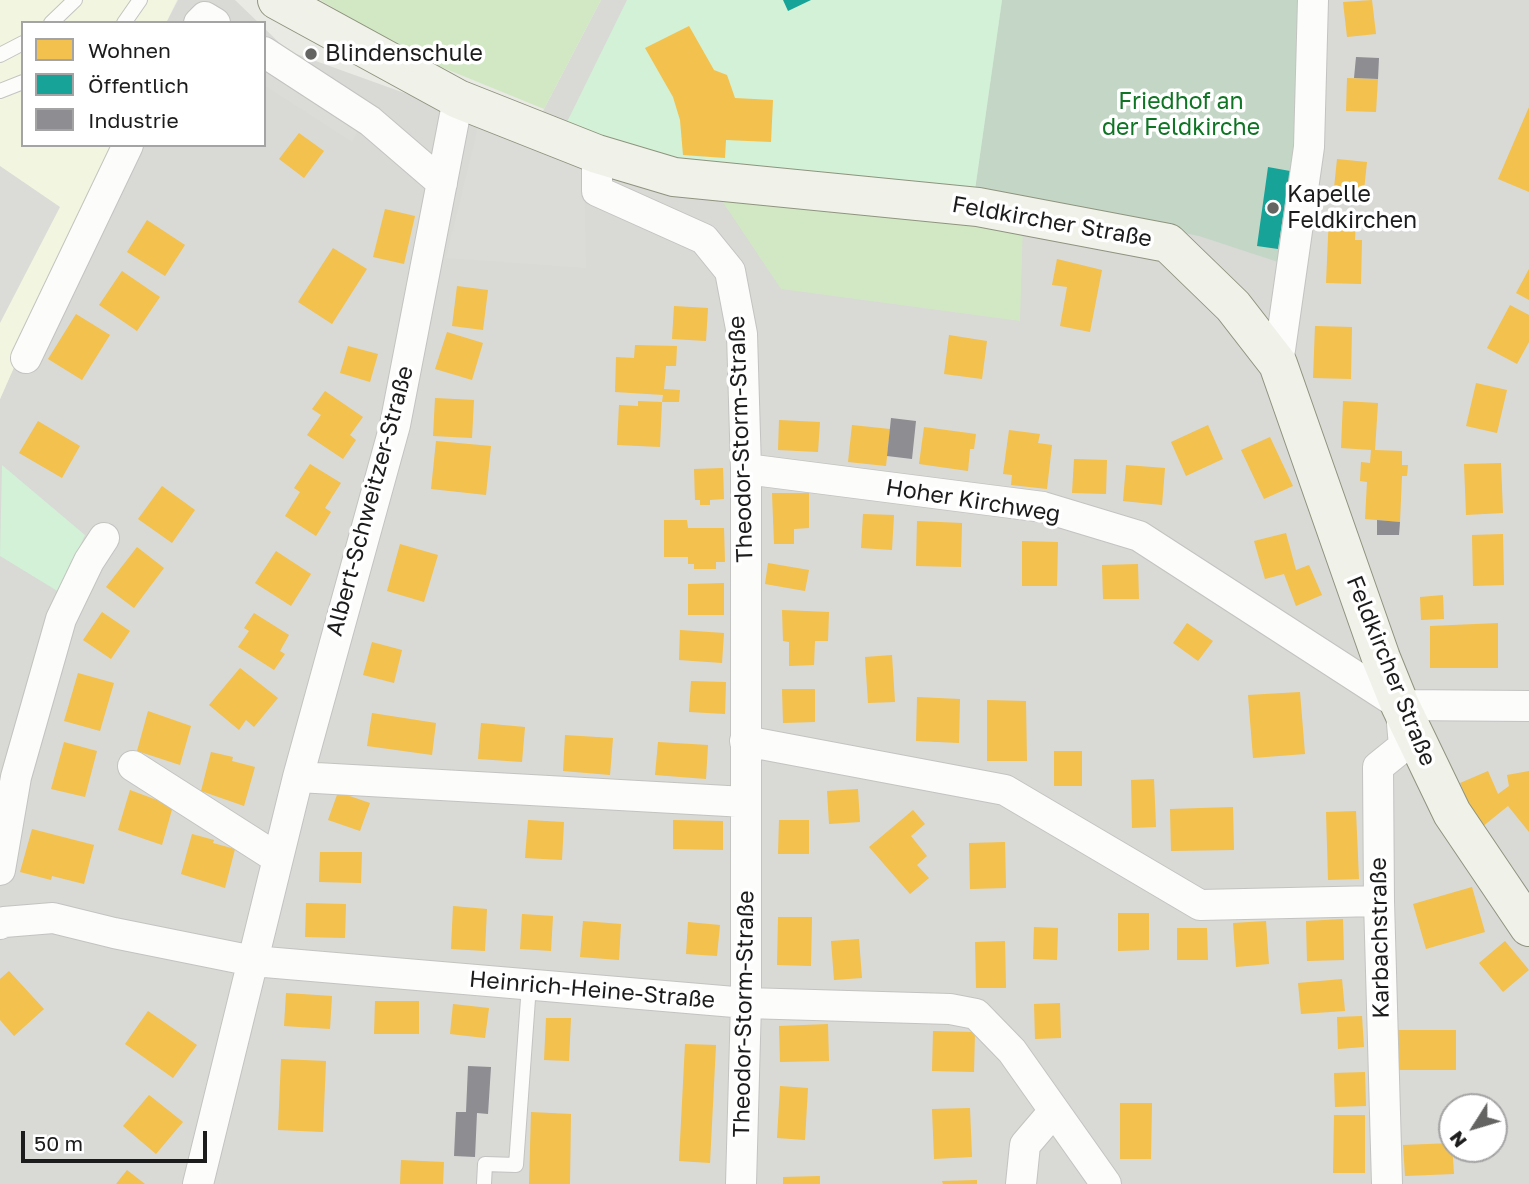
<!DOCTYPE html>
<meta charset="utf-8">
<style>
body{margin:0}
#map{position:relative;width:1529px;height:1184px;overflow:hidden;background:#eaeae5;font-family:"Golos Text",sans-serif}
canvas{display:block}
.legend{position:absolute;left:21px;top:21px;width:245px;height:126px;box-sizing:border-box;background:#fff;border:2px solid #a4a4a4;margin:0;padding:9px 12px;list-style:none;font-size:21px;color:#1c1c1c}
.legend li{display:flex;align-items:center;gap:14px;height:35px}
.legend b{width:35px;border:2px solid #a4a4a4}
.north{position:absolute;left:1438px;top:1093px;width:70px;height:70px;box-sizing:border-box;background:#fff;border:2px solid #a4a4a4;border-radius:50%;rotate:233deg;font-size:19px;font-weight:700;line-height:28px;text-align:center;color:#1c1c1c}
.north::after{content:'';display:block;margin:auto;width:24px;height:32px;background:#646462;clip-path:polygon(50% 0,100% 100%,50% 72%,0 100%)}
.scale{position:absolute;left:21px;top:1131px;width:186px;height:32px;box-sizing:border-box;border:4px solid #1c1c1c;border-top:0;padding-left:9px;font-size:21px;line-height:24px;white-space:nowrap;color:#1c1c1c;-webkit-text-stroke:5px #fff;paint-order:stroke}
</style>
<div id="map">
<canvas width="1529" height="1184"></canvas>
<ul class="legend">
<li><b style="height:19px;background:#f2c14e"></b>Wohnen</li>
<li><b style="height:19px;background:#17a398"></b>Öffentlich</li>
<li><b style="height:19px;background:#8d8d92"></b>Industrie</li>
</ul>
<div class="north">N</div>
<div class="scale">50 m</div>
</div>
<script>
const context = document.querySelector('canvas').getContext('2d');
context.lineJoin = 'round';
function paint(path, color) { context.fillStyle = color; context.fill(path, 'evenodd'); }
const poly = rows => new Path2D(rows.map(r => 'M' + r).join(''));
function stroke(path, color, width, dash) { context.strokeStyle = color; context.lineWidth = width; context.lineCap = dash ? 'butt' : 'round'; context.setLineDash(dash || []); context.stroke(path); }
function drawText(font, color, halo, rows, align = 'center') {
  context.font = font + ' "Golos Text",sans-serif'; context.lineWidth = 7; context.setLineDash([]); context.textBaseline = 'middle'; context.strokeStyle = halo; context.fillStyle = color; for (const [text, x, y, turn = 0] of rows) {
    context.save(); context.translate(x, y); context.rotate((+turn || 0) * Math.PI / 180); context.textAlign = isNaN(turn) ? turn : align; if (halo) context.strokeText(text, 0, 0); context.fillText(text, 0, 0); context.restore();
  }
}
paint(poly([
 [178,0,235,0,259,23,166,23],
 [601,0,1529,0,1529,1184,0,1184,0,399,112,145,264,145,264,28,288,51,532,139,544,109],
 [1452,1107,1494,1107,1494,1149,1452,1149]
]), '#d9d9d6');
paint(poly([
 [0,0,177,0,166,23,23,23,23,145,112,145,0,399]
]), '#f2f5df');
paint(poly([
 [320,0,601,0,544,109,419,58],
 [718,195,1023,224,1020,321,781,289]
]), '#d2e8c4');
paint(poly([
 [1002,0,1299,0,1296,159,1281,263,1199,236,975,190]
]), '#c4d6c6');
paint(poly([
 [627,0,1002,0,975,190,707,165,564,128],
 [2,465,85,535,59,592,0,556]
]), '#d2f1d6');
paint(poly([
 [264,63,362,124,352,142,264,85],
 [478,127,584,168,586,268,446,258],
 [0,166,60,207,0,323]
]), '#dbdbd8');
paint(poly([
 [1372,0,1376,34,1347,37,1343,2],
 [689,26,714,70,727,75,735,98,773,100,771,142,726,140,725,158,683,155,680,120,673,97,645,48],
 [1347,78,1378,79,1376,112,1346,111],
 [1529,107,1529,192,1498,179],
 [299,133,324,151,304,178,279,159],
 [1337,159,1367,162,1364,190,1334,188],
 [385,209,415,216,404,264,373,257],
 [1329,215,1356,216,1355,240,1362,240,1361,284,1326,283],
 [147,220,185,245,165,276,127,252],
 [333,248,367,269,332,324,298,302],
 [1057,259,1102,270,1090,332,1060,326,1067,287,1052,285],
 [1529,269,1529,300,1516,293],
 [122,271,160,297,137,331,99,305],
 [457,286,488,290,483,330,452,326],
 [1510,305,1529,315,1529,342,1517,364,1487,348],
 [674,306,708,308,706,341,672,339],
 [76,314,110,335,82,380,48,359],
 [1315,326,1352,327,1351,379,1313,378],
 [447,332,483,343,472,380,435,369],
 [949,335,987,341,982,379,944,374],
 [635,345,677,346,676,366,666,366,664,389,680,390,679,402,662,402,663,395,615,392,616,357,634,358],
 [348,346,378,354,370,382,340,373],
 [1476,383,1507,390,1497,433,1466,426],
 [325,391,363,417,350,435,356,440,343,459,307,435,321,415,312,409],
 [435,398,474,400,472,438,433,436],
 [638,401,662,402,660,447,617,445,619,405,638,406],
 [1343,401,1378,403,1375,450,1402,451,1402,465,1408,465,1407,476,1402,476,1400,522,1365,519,1367,482,1360,481,1361,462,1370,463,1371,450,1341,448],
 [779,420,820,422,818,452,778,450],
 [38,421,80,446,62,478,19,453],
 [852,425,890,429,886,466,848,462],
 [1208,425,1223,459,1186,476,1171,442],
 [924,427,976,434,974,449,970,449,968,471,919,464],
 [1009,430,1040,434,1038,443,1052,445,1047,489,1011,485,1012,475,1003,474],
 [1270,437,1293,486,1264,499,1241,450],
 [436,441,491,446,486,495,431,489],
 [1074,459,1107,460,1106,494,1072,493],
 [1501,463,1503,513,1466,515,1464,464],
 [310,464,341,483,325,508,331,512,316,536,285,516,300,492,294,488],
 [1126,465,1165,468,1162,505,1123,501],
 [723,468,724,499,710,500,710,505,700,505,700,500,695,500,694,469],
 [162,486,195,510,172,543,138,519],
 [772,493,809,493,809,528,794,529,794,544,774,544],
 [863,514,894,515,892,550,861,548],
 [664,520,687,520,688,528,724,528,725,562,716,562,716,569,694,569,694,564,688,564,688,557,664,557],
 [917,521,962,523,961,567,916,566],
 [1286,533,1296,570,1309,565,1322,595,1296,606,1284,574,1265,579,1254,541],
 [1503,534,1504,585,1473,586,1472,535],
 [1022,541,1058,542,1057,586,1022,586],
 [400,544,438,555,424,602,387,591],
 [137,547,164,568,134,608,106,587],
 [276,551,311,574,291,606,255,583],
 [768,563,809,570,805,591,765,584],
 [1138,564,1139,599,1103,599,1102,565],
 [724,583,724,615,688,615,688,584],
 [1443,595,1444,619,1421,620,1420,597],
 [782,610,829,612,828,641,815,641,814,665,789,666,789,642,783,641],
 [102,612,130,631,111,659,83,640],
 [254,613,289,635,280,651,285,654,274,670,238,647,249,631,244,628],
 [1187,623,1213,641,1198,661,1173,643],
 [1498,623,1498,668,1430,668,1430,626],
 [680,630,724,633,722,663,679,660],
 [372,642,402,650,394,683,363,675],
 [892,655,895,702,868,703,865,657],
 [240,668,278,698,254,727,246,720,239,730,209,705],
 [78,673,114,683,100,731,64,721],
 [691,681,726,682,725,714,689,712],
 [782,689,815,689,815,722,783,723],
 [1300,692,1305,754,1253,758,1248,695],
 [917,697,960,699,959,743,916,741],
 [987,700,1026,701,1027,761,987,761],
 [148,711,191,726,180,765,137,751],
 [372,713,436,723,432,755,367,746],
 [481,723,525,727,522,762,478,759],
 [565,735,613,738,610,775,563,771],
 [64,742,97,751,85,797,51,789],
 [658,742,708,745,706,779,655,775],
 [1054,751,1082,751,1082,786,1054,786],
 [211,752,233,757,232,761,255,767,244,806,201,791],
 [1488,771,1498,794,1509,786,1507,775,1529,771,1529,832,1508,806,1482,827,1473,813,1460,783],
 [1154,779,1156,827,1132,828,1131,780],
 [858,789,860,822,829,824,827,791],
 [130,790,173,806,162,845,118,830],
 [338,792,370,803,360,831,328,820],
 [1233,807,1234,850,1171,851,1170,809],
 [913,810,925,824,911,836,927,856,917,865,929,878,910,894,869,847],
 [1356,811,1359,879,1328,880,1326,812],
 [528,820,564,822,562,860,525,858],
 [673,820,723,821,723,850,673,849],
 [779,820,809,820,809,854,778,854],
 [32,829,94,845,84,884,52,876,51,880,20,872],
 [192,834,214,840,213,843,235,849,225,888,181,874],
 [1005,842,1006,888,970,889,969,843],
 [320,852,362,852,361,883,319,882],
 [1472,887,1485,932,1426,949,1413,904],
 [306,903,346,904,345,938,305,937],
 [453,906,487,909,485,951,451,949],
 [1118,913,1149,913,1149,950,1118,951],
 [522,914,553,916,551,951,520,949],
 [778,917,812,917,811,966,777,965],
 [1343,919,1344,960,1307,961,1306,921],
 [583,921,621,924,619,960,580,957],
 [1266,921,1269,964,1236,967,1233,923],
 [688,922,720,925,717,956,686,954],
 [1034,927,1058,928,1057,960,1033,959],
 [1177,928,1207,928,1208,960,1177,960],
 [859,939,862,978,834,980,831,941],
 [1005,941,1006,988,976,988,975,942],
 [1505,941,1529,970,1503,992,1479,963],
 [9,971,44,1009,14,1036,0,1020,0,979],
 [1342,979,1345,1011,1301,1014,1298,983],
 [286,993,332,996,330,1029,284,1026],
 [375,1001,419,1001,419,1034,374,1034],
 [1060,1003,1061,1038,1035,1039,1034,1004],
 [453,1004,489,1008,485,1038,450,1034],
 [148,1011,197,1045,173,1078,125,1044],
 [1362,1016,1364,1047,1338,1049,1337,1017],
 [546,1018,571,1018,569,1061,544,1060],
 [828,1024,829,1061,780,1062,779,1026],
 [1398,1030,1456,1030,1456,1070,1398,1070],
 [933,1031,975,1032,974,1072,932,1071],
 [685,1044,716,1045,710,1163,679,1161],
 [281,1059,326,1061,323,1132,278,1130],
 [1365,1072,1366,1106,1335,1107,1334,1073],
 [780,1086,808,1088,805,1140,777,1138],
 [149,1095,183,1122,156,1154,123,1126],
 [1120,1103,1152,1103,1151,1159,1120,1159],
 [970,1108,972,1157,934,1159,932,1109],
 [531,1112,571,1114,570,1184,529,1184],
 [1334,1115,1365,1115,1365,1173,1333,1173],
 [1452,1143,1454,1174,1405,1176,1403,1145],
 [401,1160,444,1162,443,1184,400,1184],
 [127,1170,145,1184,116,1184],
 [820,1176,820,1184,783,1184,783,1177],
 [977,1180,977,1184,943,1184,942,1181]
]), '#f2c14e');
paint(poly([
 [783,0,811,0,788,11],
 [1268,167,1290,171,1278,249,1257,246]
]), '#17a398');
paint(poly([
 [1356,57,1379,58,1378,79,1354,78],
 [891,418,916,421,912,459,887,456],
 [1377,520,1400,522,1399,535,1377,535],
 [468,1066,491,1067,488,1114,477,1113,475,1157,454,1156,456,1112,466,1112]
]), '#8d8d92');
const lane = poly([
 [51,23,75,0],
 [124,23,140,0],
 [0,55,23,43],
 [0,91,23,82],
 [484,1184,485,1164,516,1165,529,985]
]);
const street = poly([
 [199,23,205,17,215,23],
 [264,52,370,121,442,183],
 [597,154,597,191,704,239,730,271,742,334,746,469,746,1003,741,1184],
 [26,358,128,145],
 [1278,364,1309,147,1313,0],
 [746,469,1043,507,1139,536,1400,705],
 [1400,705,1529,706],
 [745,741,1005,790,1200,905,1379,901],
 [133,766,277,858],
 [298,777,745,802],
 [0,870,16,777,61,619,89,561,104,538],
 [0,924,4,922,53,918,114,933,253,961,746,1003,950,1009,976,1014,1012,1051,1106,1184],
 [198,1184,298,777,395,425,458,99],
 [1021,1184,1025,1145,1054,1111],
 [1387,1184,1379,901,1378,767,1404,746,1401,712]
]);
const secondary = poly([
 [277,0,458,99,597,154,674,177,978,207,1168,243,1233,306,1278,364,1381,658,1400,705,1452,813,1529,927]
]);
stroke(lane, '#c3c3c1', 16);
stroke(street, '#c3c3c1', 32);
stroke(secondary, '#8f937e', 40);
stroke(lane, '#fcfcfb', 14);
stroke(street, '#fcfcfb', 30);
stroke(secondary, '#f0f2e9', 38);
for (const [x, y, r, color] of [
 [311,54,7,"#646462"],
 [1273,208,7,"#646462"]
]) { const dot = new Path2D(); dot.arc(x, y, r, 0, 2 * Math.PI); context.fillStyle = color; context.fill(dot); stroke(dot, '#fff', 2.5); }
drawText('23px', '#1c1c1c', '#fff', [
 ["Blindenschule",325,54],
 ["Kapelle",1287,195],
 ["Feldkirchen",1287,221]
], 'left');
drawText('23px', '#0f7424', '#fff', [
 ["Friedhof an",1181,102],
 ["der Feldkirche",1181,128]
]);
drawText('23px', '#1c1c1c', '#fff', [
 ["Feldkircher Straße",1052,222,10],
 ["Theodor-Storm-Straße",741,439,-92],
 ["Albert-Schweitzer-Straße",370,501,-75],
 ["Hoher Kirchweg",973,501,9],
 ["Feldkircher Straße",1391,671,68],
 ["Karbachstraße",1380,938,-91],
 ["Heinrich-Heine-Straße",592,990,5],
 ["Theodor-Storm-Straße",744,1014,-89]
]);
</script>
